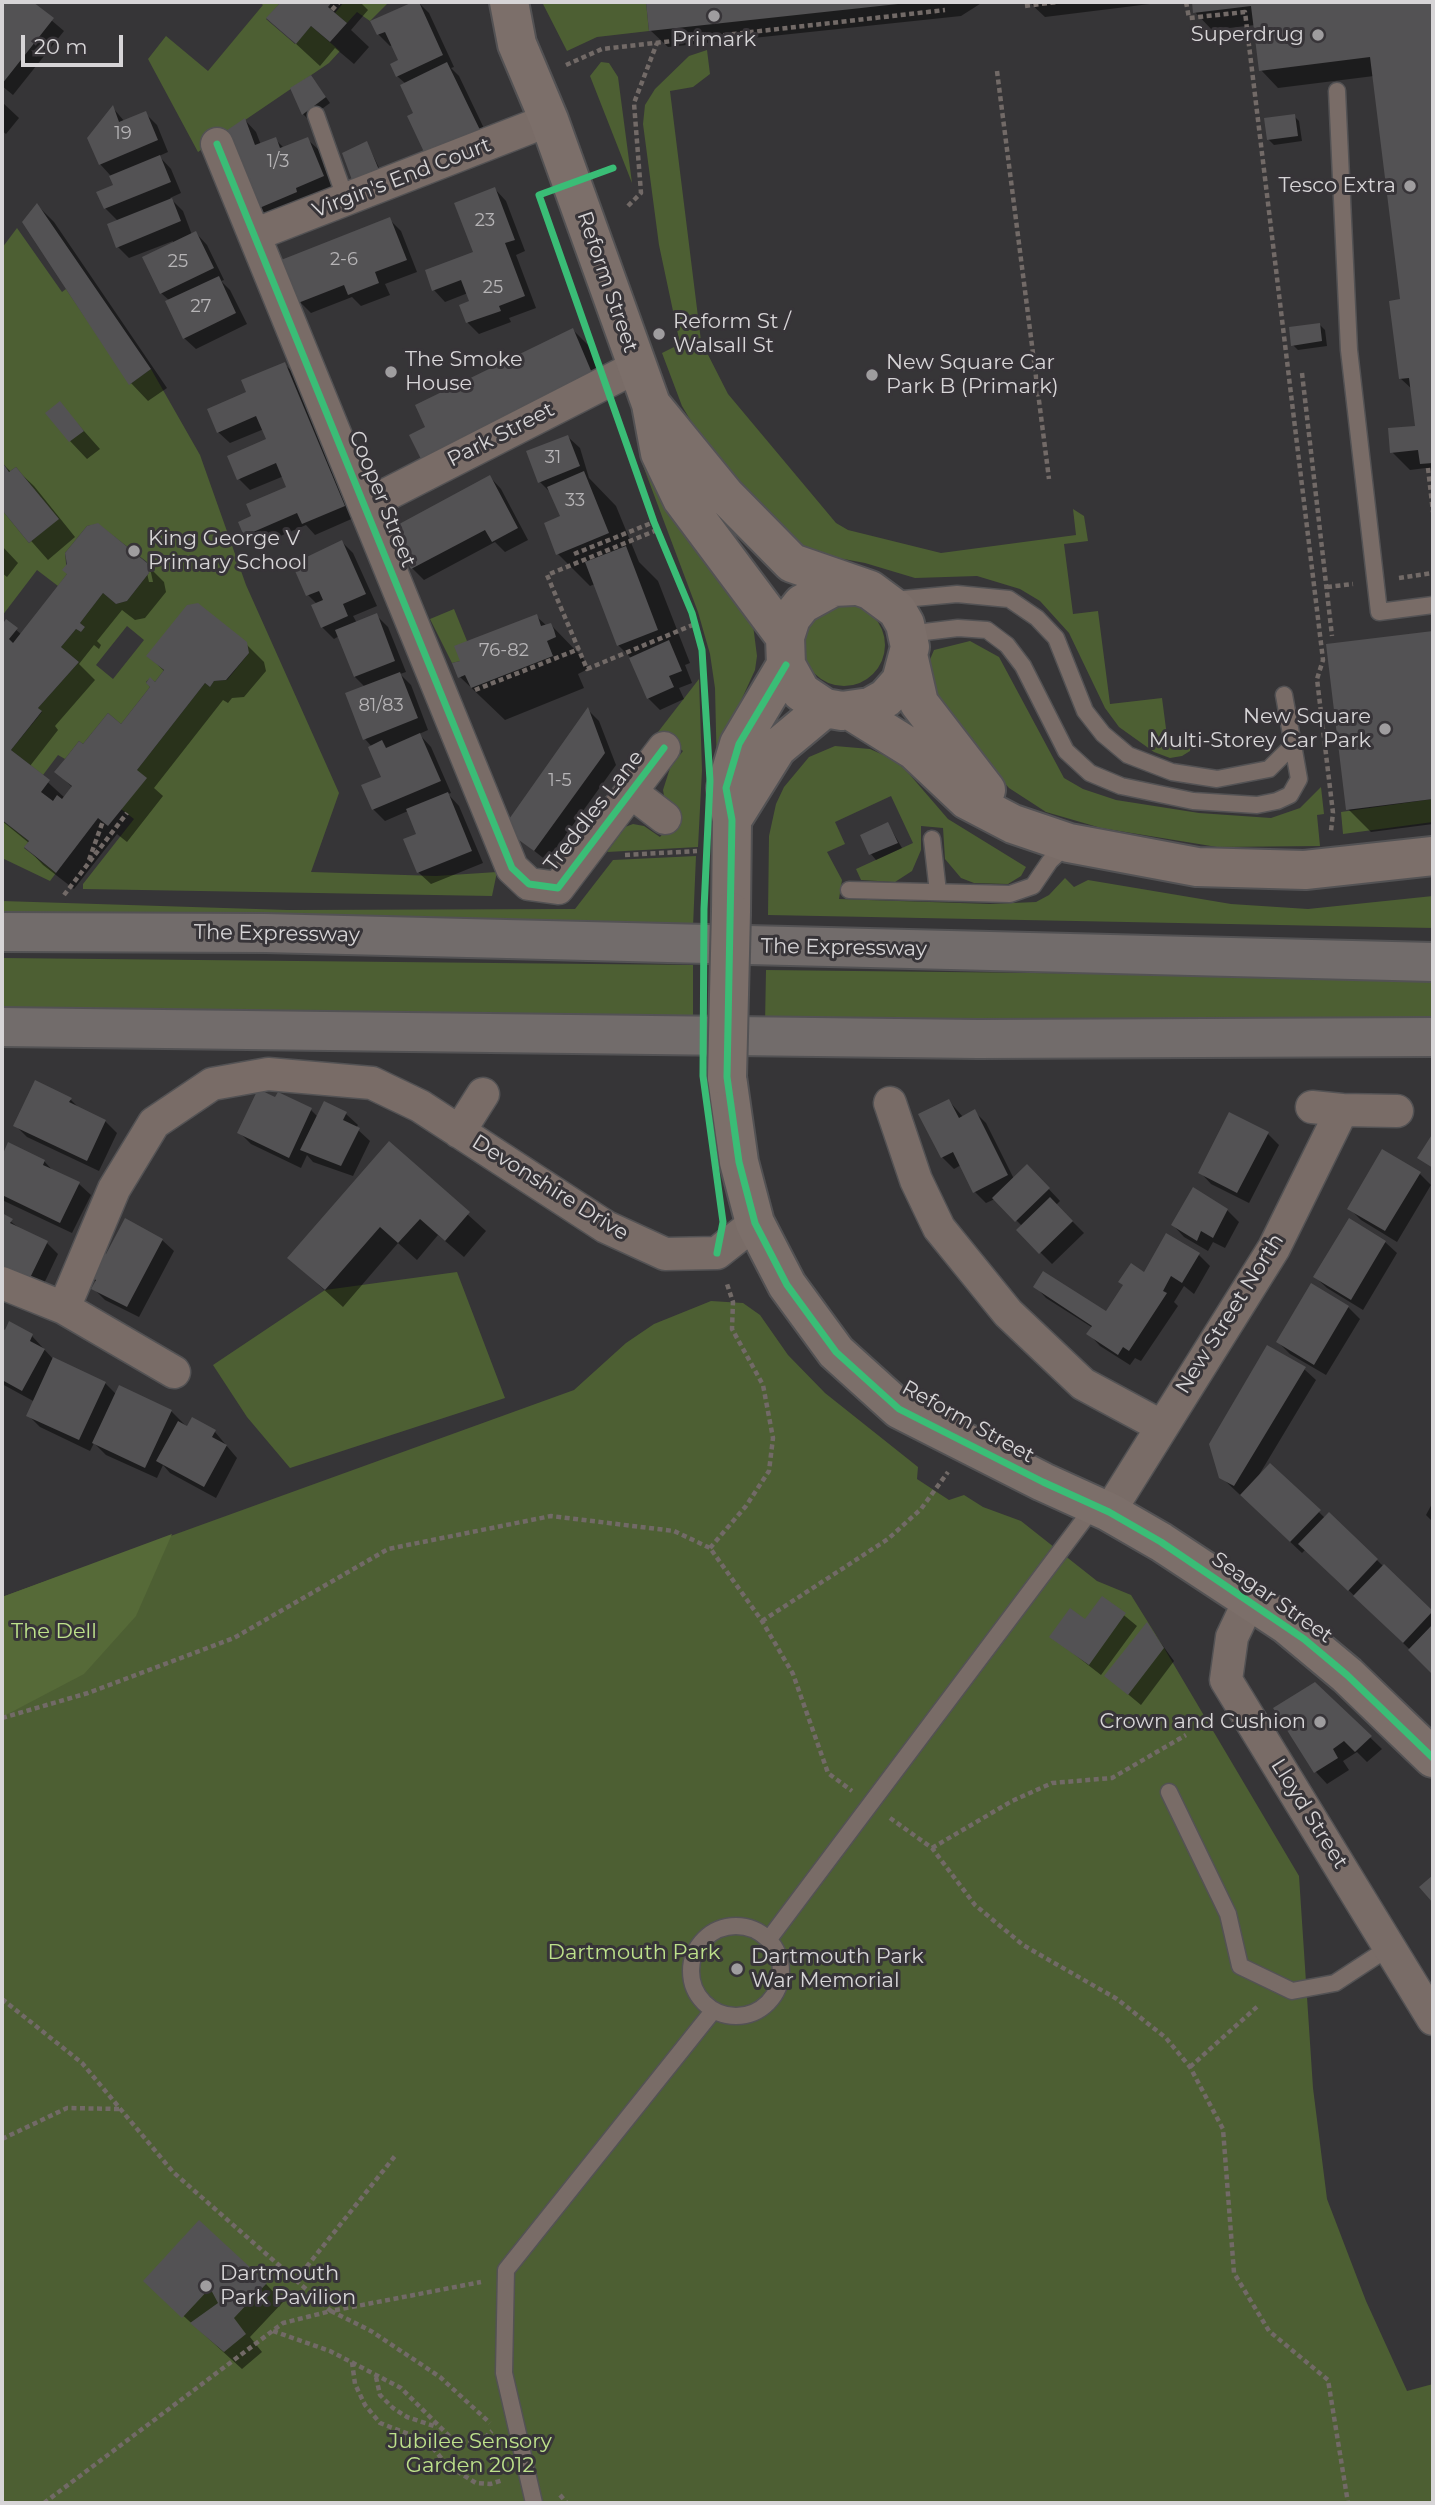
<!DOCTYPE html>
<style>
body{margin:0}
#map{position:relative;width:1435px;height:2505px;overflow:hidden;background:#363537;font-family:Montserrat,sans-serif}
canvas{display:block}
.frame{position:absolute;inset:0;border:4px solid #d7d5d7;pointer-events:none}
.scale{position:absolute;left:21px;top:35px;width:102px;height:32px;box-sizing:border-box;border:4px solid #d7d5d7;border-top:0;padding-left:9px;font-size:21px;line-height:24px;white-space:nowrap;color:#d7d5d7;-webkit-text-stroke:5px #373438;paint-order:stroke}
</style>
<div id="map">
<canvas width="1435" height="2505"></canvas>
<div class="frame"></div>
<div class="scale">20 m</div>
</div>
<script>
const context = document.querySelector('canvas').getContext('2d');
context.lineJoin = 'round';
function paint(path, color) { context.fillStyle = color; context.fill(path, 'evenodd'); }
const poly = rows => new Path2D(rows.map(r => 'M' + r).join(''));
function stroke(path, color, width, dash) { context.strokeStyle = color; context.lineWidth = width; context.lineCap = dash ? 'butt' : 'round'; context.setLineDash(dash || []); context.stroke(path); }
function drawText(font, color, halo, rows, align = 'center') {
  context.font = font + ' Montserrat,sans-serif'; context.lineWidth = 6; context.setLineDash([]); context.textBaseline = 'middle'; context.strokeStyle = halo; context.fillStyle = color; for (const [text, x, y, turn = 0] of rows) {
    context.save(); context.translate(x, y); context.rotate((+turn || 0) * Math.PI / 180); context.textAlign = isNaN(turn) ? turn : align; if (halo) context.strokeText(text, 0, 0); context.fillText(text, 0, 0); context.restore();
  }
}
paint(poly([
 [259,2,281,2,266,19,295,44,311,26,340,51,329,63,198,152,148,59,166,36,208,71,263,5],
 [344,2,389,2,370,21,357,12,347,23,335,13],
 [542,2,646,2,649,31,597,37,567,51],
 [707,50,710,74,693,87,670,91,701,341,728,394,836,523,848,530,941,553,1076,535,1073,509,1084,516,1088,541,1064,544,1073,614,1098,611,1110,704,1162,698,1168,744,1192,741,1190,751,1182,756,1170,758,1154,752,1119,727,1105,708,1069,633,1040,601,1020,589,977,576,915,578,865,563,801,551,713,458,682,406,662,353,680,344,659,245,643,124,645,105,655,89,689,56],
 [601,62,609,63,618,77,632,183,590,76],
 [17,228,62,292,66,289,130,384,151,369,200,455,246,585,339,793,311,872,436,876,497,872,492,896,83,889,83,884,134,819,121,809,137,770,205,683,210,687,214,681,227,680,249,653,147,656,164,670,155,682,150,678,146,682,150,687,121,724,108,713,83,744,79,741,65,759,58,755,43,775,11,750,42,712,38,708,79,662,61,647,76,629,81,632,85,627,80,623,103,593,116,604,127,601,149,573,147,562,98,524,87,526,65,553,67,574,58,586,37,570,2,616,2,510,29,543,58,519,16,467,9,472,2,462,2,248],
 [127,626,144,640,113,679,96,665],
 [642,463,650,466,753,625,757,656,755,670,729,727,717,774,715,688,710,654,698,612],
 '803 645a41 41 0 1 1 82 0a41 41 0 1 1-82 0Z',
 [454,609,467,641,460,661,452,663,430,619],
 [970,641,999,657,1064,778,1083,789,1116,800,1199,813,1271,818,1300,808,1321,787,1324,814,1317,815,1320,846,1217,847,1101,828,1046,812,1009,788,985,761,932,694,923,676,934,650],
 [699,679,702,770,698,847,607,852,625,827,633,824,644,826,660,837,680,812,665,801,663,790,670,768,683,751,658,732],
 [835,746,870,749,888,757,904,768,948,819,1026,867,1021,876,1008,884,974,883,961,878,945,859,943,828,921,826,921,850,912,871,895,882,861,880,856,869,913,843,891,796,835,822,845,844,827,852,842,880,839,899,990,904,1036,902,1049,895,1065,878,1074,887,1088,880,1231,904,1308,909,1433,896,1433,928,768,915,769,836,776,804,784,787,809,757],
 [1433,799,1433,822,1343,834,1341,812],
 [2,820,29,841,24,848,56,873,50,881,2,858],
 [696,856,693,927,2,918,2,901,288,910,575,909,613,860],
 [2,958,693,965,693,1018,2,1009],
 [766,970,1126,974,1433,981,1433,1026,765,1024],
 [457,1272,505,1398,290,1468,247,1417,213,1365,325,1290],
 [711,1301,743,1303,760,1315,788,1355,825,1393,918,1467,917,1479,949,1500,964,1495,983,1507,1021,1521,1097,1581,1131,1595,1164,1648,1299,1876,1313,2088,1327,2199,1366,2301,1407,2391,1433,2384,1433,2503,2,2503,2,1597,574,1390,626,1343,654,1324]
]), '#4d5f33');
paint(poly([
 [172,1534,136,1616,84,1674,2,1717,2,1597]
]), '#566a38');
paint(poly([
 [2,2,30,2,64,31,13,95,2,86],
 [283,2,360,2,368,10,351,30,369,47,354,64,335,48,320,66,268,18],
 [418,2,429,13,454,67,451,68,459,76,491,143,415,114,406,84,397,76,400,61,393,45,390,46,378,34,373,22],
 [647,2,983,2,961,16,668,47,650,30],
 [1029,2,1166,2,1045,17],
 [1194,2,1433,2,1433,475,1426,468,1410,470,1392,452,1417,427,1413,390,1400,378,1402,301,1374,76,1278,88,1261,70,1255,25,1212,30,1195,12],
 [316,83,330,103,308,119,303,114],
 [2,102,19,118,6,134,2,131],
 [113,108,125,122,145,113,157,125,168,152,159,156,171,169,181,193,170,198,183,211,192,235,196,233,207,245,224,280,221,281,230,290,247,324,196,349,184,338,170,301,161,293,173,241,129,258,118,247,118,221,105,208,115,186,110,175,100,164],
 [1294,116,1299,121,1302,141,1274,145,1268,139],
 [245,120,256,132,261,145,275,139,284,148,307,139,319,150,334,188,271,219,259,208],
 [367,143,383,176,354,179],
 [495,189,506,201,525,251,516,255,536,308,509,318,511,322,479,334,468,323,462,306,471,303,468,293,445,302,434,290,475,253],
 [37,205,54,222,167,388,148,401,131,383],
 [389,219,401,231,417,272,385,284,390,295,361,306,352,297,311,313,300,302],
 [1320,325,1325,330,1327,346,1298,350,1293,345],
 [573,330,590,347,608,390,427,428],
 [284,364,296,375,356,517,315,535,306,525,257,546,245,535,254,517,288,488,284,476,250,490,239,479,269,440,264,429,230,443,218,432,249,393],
 [60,404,100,449,87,459,70,441],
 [568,437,580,448,589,478,616,506,639,562,658,581,690,663,685,665,692,683,679,688,684,699,660,710,648,698,630,657,618,645,595,584,590,586,558,554,562,517,551,493,540,482],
 [2,463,11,472,16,469,34,486,75,537,48,560,2,508],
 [490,477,501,489,528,540,505,552,495,542,424,580,412,568],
 [342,542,353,553,377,606,353,616,357,623,376,615,388,627,406,672,400,674,411,685,428,730,419,734,431,747,451,793,448,794,459,806,483,863,431,884,419,873,406,840,418,835,408,811,385,821,373,809,383,778,372,747,365,739,365,687,355,677,339,636,334,639,322,627,317,604,308,595],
 [2,546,18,563,7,577,2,573],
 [145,564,149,582,153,582,150,568,164,582,166,592,145,618,135,620,122,610,97,641,101,645,99,649,94,645,79,664,95,680,55,726,58,730,30,766,65,798,73,788,57,772,84,747,122,726,165,672,149,656,246,644,264,662,266,671,244,697,232,698,228,703,223,700,154,788,163,796,127,842,117,834,74,889,43,865,26,847,29,843,2,821,2,628,7,622,22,635],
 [536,616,547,626,551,625,583,658,588,669,578,674,584,688,505,720,460,677],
 [1433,633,1433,824,1371,832,1348,809,1328,646],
 [588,710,599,721,616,765,547,861,513,834],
 [888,824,902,848,876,860,871,854],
 [279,1094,311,1110,318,1117,325,1103,346,1114,358,1125,356,1128,370,1141,353,1176,313,1162,307,1155,301,1168,251,1144,240,1133],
 [70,1099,81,1110,105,1121,117,1133,99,1171,27,1137,15,1125],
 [949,1101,963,1117,975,1112,986,1123,1014,1179,1027,1166,1060,1201,1056,1205,1084,1233,1052,1264,1018,1230,1022,1226,995,1199,986,1203,975,1192,961,1165,954,1169,942,1157],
 [1267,1133,1279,1145,1249,1203,1211,1184,1200,1172],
 [389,1144,486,1231,464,1257,438,1235,417,1260,398,1243,343,1307,289,1258],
 [9,1145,44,1161,54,1172,79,1184,91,1195,72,1233,2,1200,2,1160],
 [1419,1173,1431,1185,1397,1242,1361,1220,1349,1208],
 [1227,1210,1239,1222,1225,1248,1213,1242,1208,1251,1184,1237,1173,1225],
 [2,1215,23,1231,47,1243,58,1254,40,1292,2,1274],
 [162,1240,174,1251,139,1317,105,1300,93,1288,96,1282,89,1275],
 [1385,1242,1397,1253,1363,1310,1327,1288,1315,1277],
 [1199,1255,1210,1266,1194,1294,1184,1286,1174,1302,1178,1306,1141,1361,1135,1358,1130,1365,1100,1346,1089,1334,1093,1328,1046,1298,1035,1286,1106,1314,1145,1274],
 [1348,1307,1360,1319,1326,1375,1290,1354,1278,1342],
 [10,1324,32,1336,54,1360,105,1383,117,1395,171,1411,188,1428,215,1432,237,1458,216,1498,170,1473,163,1465,157,1478,106,1455,94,1443,90,1451,40,1427,28,1415,35,1402,2,1384,2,1330,6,1332],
 [1304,1369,1316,1380,1259,1475,1270,1465,1325,1518,1329,1514,1433,1614,1433,1672,1306,1549,1302,1553,1221,1477],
 [1433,1502,1433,1522,1426,1515],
 [1103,1598,1137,1626,1101,1675,1052,1637,1086,1621],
 [1147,1624,1174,1661,1141,1705,1106,1676],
 [1315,1684,1382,1749,1367,1762,1357,1752,1343,1761,1349,1770,1327,1784,1316,1772,1275,1708],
 [145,2281,266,2284,283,2302,250,2337,262,2352,242,2369]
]), '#0007');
paint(poly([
 [2,2,33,2,54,18,2,84],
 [281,2,332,2,328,7,347,23,330,42,311,26,296,44,266,18],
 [413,2,419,2,443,55,396,77,390,64,398,60,385,32,377,35,370,21],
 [646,2,897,2,898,4,649,31],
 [1192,2,1433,2,1433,463,1420,464,1418,450,1390,453,1388,428,1415,426,1409,378,1399,379,1389,301,1400,299,1370,57,1259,71,1251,6,1193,13],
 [447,62,481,132,424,152,407,116,413,113,400,85],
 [311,75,326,97,302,115,290,88],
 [113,105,119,122,146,111,158,140,99,165,87,138],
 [1295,114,1298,136,1267,140,1264,118],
 [245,118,255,145,276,137,280,148,308,137,324,176,296,188,297,192,257,209,226,131],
 [367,141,379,170,352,180,342,153],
 [160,155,171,182,104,209,96,192,113,185,109,176],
 [495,187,515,240,505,243,525,296,499,306,501,311,466,323,459,305,469,301,461,280,432,291,425,270,473,252,454,203],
 [172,198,181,221,116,248,107,224],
 [37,203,151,369,129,385,22,222],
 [390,217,407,260,375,272,379,283,348,295,344,285,298,303,281,260],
 [196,231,214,268,160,294,142,257],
 [219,276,236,313,183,339,165,301],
 [1320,323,1322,341,1291,346,1289,327],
 [573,328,592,373,422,461,409,435,425,427,415,405],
 [285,362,345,506,302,524,297,513,244,536,238,522,251,516,246,504,286,487,276,463,237,480,227,456,266,439,256,416,217,433,207,409,246,392,241,380],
 [60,401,84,431,69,442,45,413],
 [568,435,580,466,538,483,526,451],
 [2,462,9,472,16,467,59,519,29,543,2,510],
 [584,471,609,533,556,555,544,523,560,516,547,487],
 [490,475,518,528,492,542,485,530,411,569,390,529],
 [98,523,147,563,149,573,127,601,116,604,103,593,80,623,85,627,81,632,76,629,61,647,79,662,38,708,42,711,11,750,50,780,41,792,53,801,57,795,62,799,72,786,54,772,65,759,79,741,83,744,108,713,121,724,150,687,146,683,150,677,155,682,164,670,146,656,187,605,198,603,247,642,249,653,226,680,214,681,210,687,205,683,137,770,147,778,108,826,98,818,56,873,24,847,29,841,2,820,2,625,6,619,18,628,9,639,13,643,67,574,62,570,67,564,65,553,87,526],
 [342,540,366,594,343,604,348,616,321,628,311,605,323,600,319,591,306,596,292,564],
 [626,546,658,630,617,646,585,562],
 [377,613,395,661,354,677,335,630],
 [537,614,541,626,551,623,554,630,556,637,547,641,553,656,471,688,465,675,458,678,452,663,460,661,454,646],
 [1433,631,1433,799,1346,810,1326,644],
 [669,640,682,671,669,676,674,687,647,699,629,658],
 [400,672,418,718,363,740,345,693],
 [588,707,605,753,534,851,512,835,507,822],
 [420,733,441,781,372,810,361,785,381,777,368,747,382,740,386,748],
 [448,792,472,851,417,873,403,839,416,834,406,809],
 [888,822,898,843,869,855,860,835],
 [35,1080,72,1098,69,1102,106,1120,87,1161,13,1126],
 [258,1089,275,1097,278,1092,312,1108,289,1158,237,1133],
 [949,1099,959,1118,975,1109,1008,1175,973,1193,953,1152,941,1158,918,1114],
 [324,1101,347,1112,343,1120,360,1128,341,1166,300,1150],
 [1229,1112,1269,1132,1237,1193,1198,1173],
 [1433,1133,1433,1168,1417,1158],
 [389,1141,470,1212,445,1241,420,1219,398,1243,380,1227,325,1290,287,1258],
 [8,1142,45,1160,43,1165,80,1182,60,1223,2,1195,2,1156],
 [1382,1149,1421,1172,1385,1231,1347,1209],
 [1027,1164,1050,1188,1015,1222,992,1198],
 [1193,1187,1228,1209,1213,1238,1201,1231,1197,1241,1171,1225],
 [1050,1197,1073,1221,1039,1254,1016,1230],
 [2,1213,13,1219,10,1223,48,1241,28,1282,2,1269],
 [125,1218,163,1239,127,1307,91,1289,96,1280,87,1275,100,1250,106,1254],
 [1349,1218,1386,1241,1351,1300,1313,1277],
 [1166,1233,1200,1253,1182,1283,1171,1276,1163,1291,1167,1293,1129,1351,1123,1347,1118,1355,1086,1334,1092,1326,1033,1287,1043,1271,1106,1311,1123,1285,1118,1282,1131,1263,1144,1272],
 [1311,1283,1349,1306,1314,1365,1276,1342],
 [9,1321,33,1334,30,1341,45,1349,22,1391,2,1380,2,1328,5,1330],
 [1267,1345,1306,1367,1234,1486,1219,1478,1209,1444],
 [53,1357,106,1382,79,1440,26,1416],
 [119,1385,172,1410,145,1468,92,1443],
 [192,1417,216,1430,212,1437,227,1445,204,1487,156,1461,178,1421,187,1426],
 [1270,1463,1321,1510,1290,1542,1240,1495],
 [1329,1512,1378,1559,1348,1591,1298,1544],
 [1384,1564,1433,1611,1403,1643,1353,1596],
 [1102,1596,1126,1613,1089,1665,1049,1637,1070,1608,1085,1619],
 [1147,1622,1164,1648,1128,1695,1104,1676],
 [1433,1624,1433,1675,1408,1650],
 [1315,1682,1372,1736,1355,1752,1344,1741,1333,1749,1338,1758,1314,1773,1273,1708],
 [1433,1875,1433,1903,1419,1887],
 [199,2220,267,2283,234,2318,246,2334,224,2352,190,2323,218,2303,210,2288,182,2318,143,2281]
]), '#535254');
const lane = poly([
 [1337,91,1349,350,1379,612,1433,605],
 [316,115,346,200],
 [893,600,957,594,1009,599,1037,618,1056,638,1085,711,1103,734,1128,755,1172,772,1217,779,1269,769,1293,745,1284,695],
 [908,634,958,628,987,630,1007,645,1023,666,1066,751,1090,773,1121,786,1193,801,1257,805,1277,801,1290,795,1299,779,1293,745],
 [932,839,938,892],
 [849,890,1010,894,1033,886,1050,861,1067,845],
 [1169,1792,1228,1914,1240,1966,1292,1991,1335,1983,1390,1947],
 '691 1971a45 45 0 1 1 90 0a45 45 0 1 1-90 0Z',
 [769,1939,1095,1505],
 [534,2503,504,2373,506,2270,713,2011]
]);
const street = poly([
 [217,144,512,868,529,884,558,888,664,748],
 [254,235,549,120],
 [366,505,636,367],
 [631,792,665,818],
 [890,1103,916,1180,939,1228,1008,1313,1083,1384,1161,1426],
 [1312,1107,1342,1110],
 [459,1132,483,1094],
 [2,1283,64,1308,174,1372],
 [64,1308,114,1189,154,1123,212,1084,268,1074,372,1083,420,1106,606,1227,665,1254,717,1253,755,1223],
 [1109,1512,1274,1248,1342,1110,1397,1111],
 [1249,1601,1232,1637,1226,1680,1433,2019]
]);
const secondary = poly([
 [509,2,517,44,549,120,651,404,660,453,682,499,785,637],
 [654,408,725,495,792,563,870,590,897,610,905,624,910,647,901,681,886,698,870,707,842,711,825,708,801,692,786,665,785,637,791,618,802,604,833,587,854,586],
 [909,659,919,703,986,790],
 [853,712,914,750,967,800,1013,824,1069,843,1197,867,1305,870,1433,856],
 [732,820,777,748,825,708],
 [731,912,732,820,726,788,739,744,786,665],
 [727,1077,739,1162,755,1223,787,1285,836,1352,899,1409,1043,1482,1109,1512,1161,1542,1287,1625,1347,1675,1433,1758]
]);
const highway = poly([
 [2,932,265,933,1433,962],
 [2,1027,978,1039,1433,1037]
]);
stroke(lane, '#535254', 19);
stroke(street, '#535254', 35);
stroke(secondary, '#535254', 42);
stroke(highway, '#535254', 42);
stroke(poly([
 [1186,2,1189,18,1245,12,1323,660,1317,679,1333,813,1331,831],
 [1025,6,1057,2],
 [332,10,339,2],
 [566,65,602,49,945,10],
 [997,71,1049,479],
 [628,206,641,193,634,103,657,43],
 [1302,373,1332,636],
 [1428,468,1433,512],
 [657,530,547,575,587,669,695,624],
 [574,554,654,522],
 [1399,578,1433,573],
 [1327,587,1353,584],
 [475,690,579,649],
 [625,855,697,851],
 [89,860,103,821],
 [64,895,127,813],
 [710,1548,746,1506,769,1471,773,1438,763,1385,732,1329,733,1302,726,1281],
 [762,1621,888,1539,921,1509,948,1472],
 [2,1718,88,1693,234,1638,388,1549,551,1516,674,1531,710,1548,762,1621,793,1674,828,1773,852,1791],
 [890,1818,932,1848,975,1905,1023,1945,1117,1999,1166,2038,1190,2067,1223,2129,1234,2273,1269,2331,1328,2380,1348,2503],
 [932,1848,1012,1801,1052,1783,1112,1778,1186,1735],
 [2,1999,82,2063,173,2172,331,2311,481,2282],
 [1190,2067,1259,2005],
 [2,2139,67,2108,120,2109],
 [296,2280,395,2156],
 [273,2331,330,2351,401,2388,451,2438,467,2443,483,2439,492,2431],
 [352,2362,355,2384,365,2405,380,2423,419,2438,433,2448,447,2465,476,2483,490,2484,503,2480],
 [376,2377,380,2395,393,2408,407,2417,437,2427],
 [560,2495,567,2503],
 [44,2503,283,2323,331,2311,371,2331,440,2377,490,2423]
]), '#726a67', 4.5, [5, 3.5]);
stroke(lane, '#796c67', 16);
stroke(street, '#796c67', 32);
stroke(secondary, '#7c6f6a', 38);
stroke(highway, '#726c6b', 38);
const secondaryBridge = poly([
 [727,1077,731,912]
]);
stroke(secondaryBridge, '#535254', 42, []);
stroke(secondaryBridge, '#7c6f6a', 38);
stroke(poly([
 [217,144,512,868,529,884,558,888,664,748],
 [613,168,539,195,654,522,692,613,702,650,710,781,704,909,703,1076,723,1222,717,1253],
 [786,665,739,744,726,788,732,820,727,1077,739,1162,755,1223,787,1285,836,1352,899,1409,1043,1482,1109,1512,1161,1542,1304,1639,1347,1675,1433,1758]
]), '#3abd76', 7);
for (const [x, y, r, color] of [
 [714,16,7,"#9f9d9f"],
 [1318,35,7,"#9f9d9f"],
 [1410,186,7,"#9f9d9f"],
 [659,334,7,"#9f9d9f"],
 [391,372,7,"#9f9d9f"],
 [872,375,7,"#9f9d9f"],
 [134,551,7,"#9f9d9f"],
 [1385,729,7,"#9f9d9f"],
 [1320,1722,7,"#9f9d9f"],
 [737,1969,7,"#9f9d9f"],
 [206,2286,7,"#9f9d9f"]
]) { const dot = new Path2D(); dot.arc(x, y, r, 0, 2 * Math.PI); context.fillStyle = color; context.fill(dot); stroke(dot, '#373438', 2.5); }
drawText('18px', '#b6b4b6', null, [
 ["19",123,134],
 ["1/3",278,162],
 ["23",485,221],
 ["2-6",344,260],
 ["25",178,262],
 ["25",493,288],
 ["27",201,307],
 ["31",553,458],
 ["33",575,501],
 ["76-82",504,651],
 ["81/83",381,706],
 ["1-5",560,781]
]);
drawText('21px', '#d7d5d7', '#373438', [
 ["Superdrug",1304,35,"right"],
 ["Primark",714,40,"center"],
 ["Tesco Extra",1396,186,"right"],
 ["Reform St /",673,322],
 ["Walsall St",673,346],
 ["The Smoke",405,360],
 ["House",405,384],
 ["New Square Car",886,363],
 ["Park B (Primark)",886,387],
 ["King George V",148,539],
 ["Primary School",148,563],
 ["New Square",1371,717,"right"],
 ["Multi-Storey Car Park",1371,741,"right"],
 ["Crown and Cushion",1306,1722,"right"],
 ["Dartmouth Park",751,1957],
 ["War Memorial",751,1981],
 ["Dartmouth",220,2274],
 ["Park Pavilion",220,2298]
], 'left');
drawText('21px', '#d7d5d7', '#373438', [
 ["Virgin's End Court",402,178,-21],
 ["Reform Street",607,282,71],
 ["Park Street",501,435,-27],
 ["Cooper Street",382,499,68],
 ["Treddles Lane",594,811,-52],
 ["The Expressway",277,934,1],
 ["The Expressway",844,948,1],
 ["Devonshire Drive",550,1188,32],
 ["New Street North",1230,1314,-58],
 ["Reform Street",968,1422,29],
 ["Seagar Street",1272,1598,35],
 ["Lloyd Street",1309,1814,58]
]);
drawText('21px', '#bde18b', '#373438', [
 ["The Dell",54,1632],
 ["Dartmouth Park",634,1953],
 ["Jubilee Sensory",470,2442],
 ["Garden 2012",470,2466]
]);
</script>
